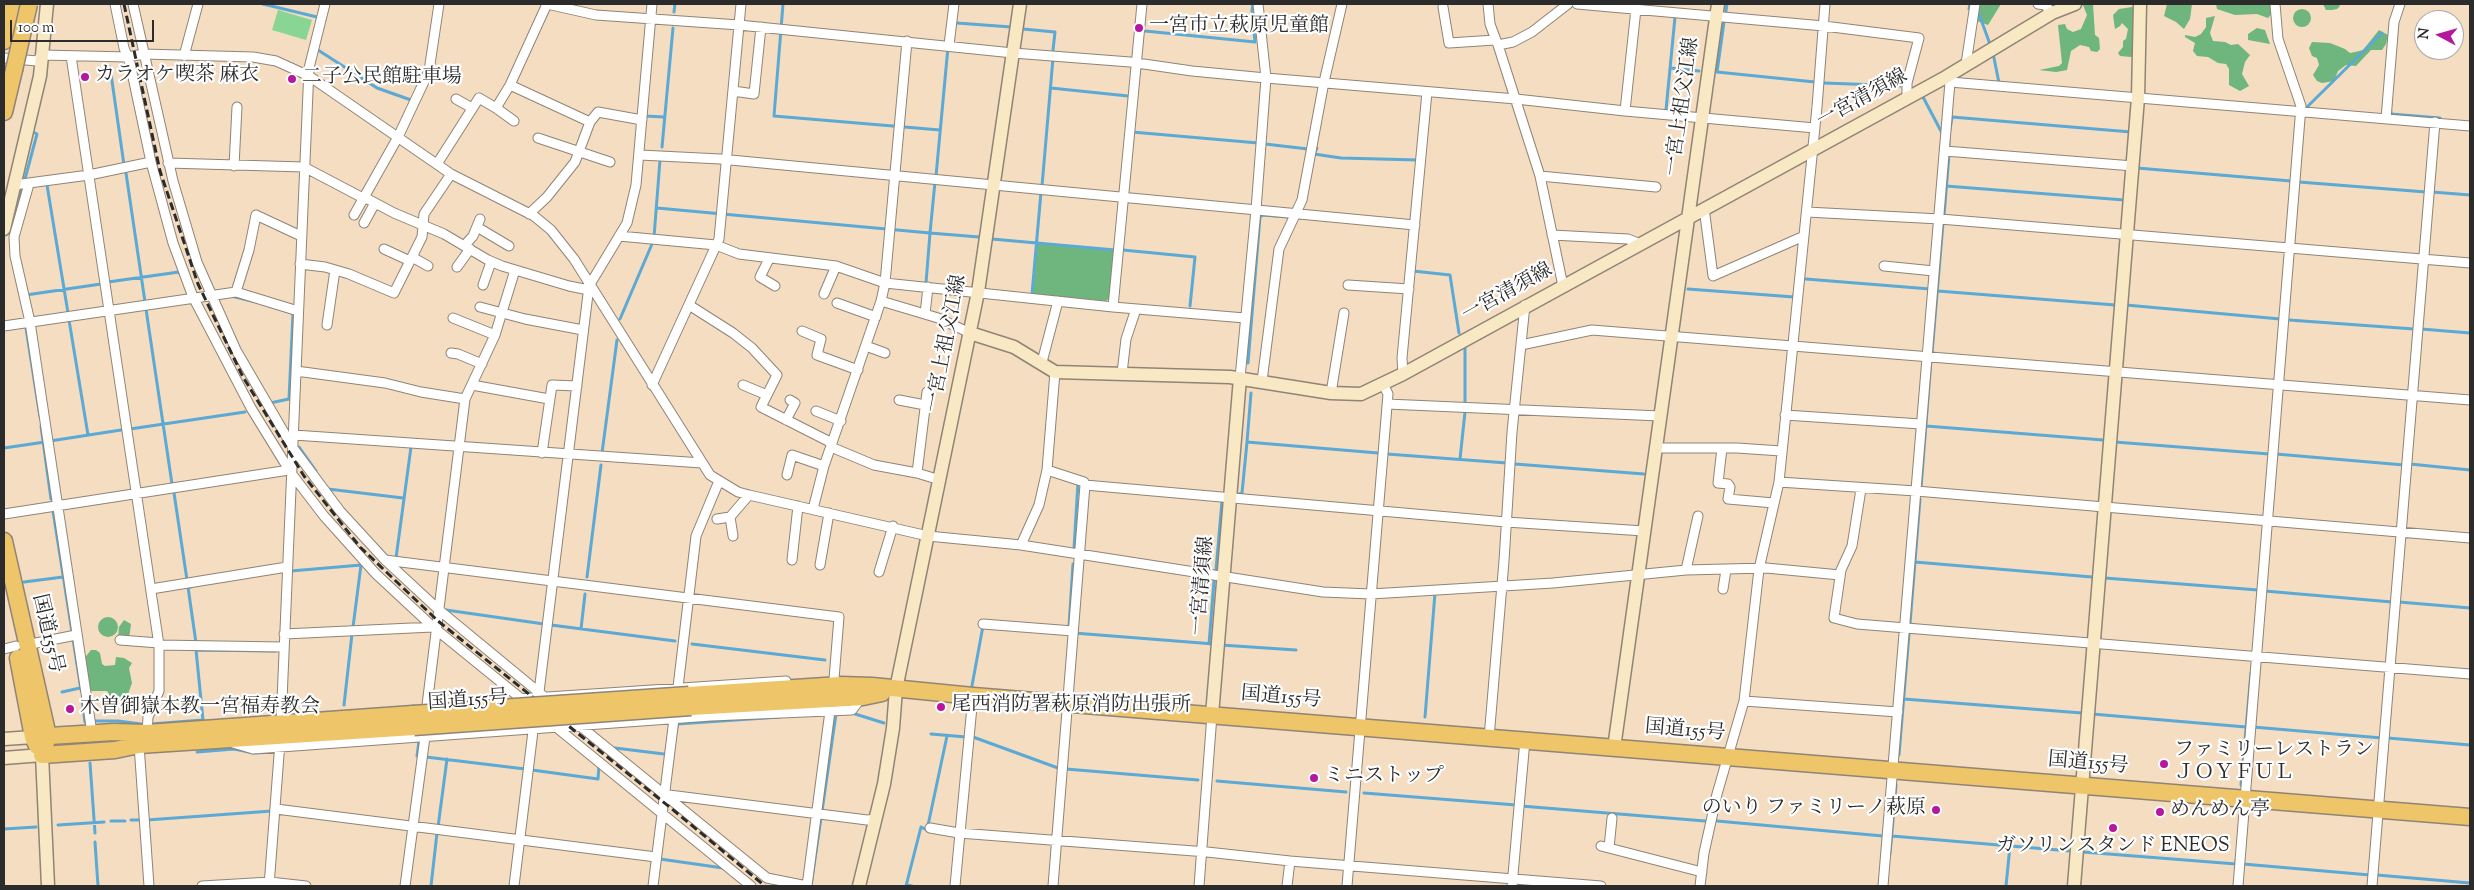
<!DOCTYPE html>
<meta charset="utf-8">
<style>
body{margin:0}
#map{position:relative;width:2474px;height:890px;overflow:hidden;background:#f4ddc1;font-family:"Sorts Mill Goudy",serif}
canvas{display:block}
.frame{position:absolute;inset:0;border:5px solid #2b2b2b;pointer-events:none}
.north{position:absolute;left:2414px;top:10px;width:50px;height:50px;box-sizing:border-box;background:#fff;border:1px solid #aaa;border-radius:50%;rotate:276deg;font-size:14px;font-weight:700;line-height:20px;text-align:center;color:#2b2b2b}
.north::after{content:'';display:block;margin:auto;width:18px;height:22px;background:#b5179e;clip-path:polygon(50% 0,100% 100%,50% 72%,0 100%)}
.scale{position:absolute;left:10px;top:20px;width:144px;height:22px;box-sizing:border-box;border:2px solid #2b2b2b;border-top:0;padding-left:6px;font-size:15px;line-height:18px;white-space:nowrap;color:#2b2b2b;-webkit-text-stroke:4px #fff;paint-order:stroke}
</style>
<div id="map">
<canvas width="2474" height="890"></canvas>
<div class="frame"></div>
<div class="north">N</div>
<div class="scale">100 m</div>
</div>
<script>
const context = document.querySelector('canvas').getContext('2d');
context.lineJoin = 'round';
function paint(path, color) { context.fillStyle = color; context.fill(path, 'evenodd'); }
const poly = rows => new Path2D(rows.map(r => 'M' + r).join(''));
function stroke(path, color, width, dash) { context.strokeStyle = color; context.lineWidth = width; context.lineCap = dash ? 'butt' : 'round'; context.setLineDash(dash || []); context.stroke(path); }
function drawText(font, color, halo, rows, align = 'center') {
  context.font = font + ' "Sorts Mill Goudy","Noto Serif JP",serif'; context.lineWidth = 4.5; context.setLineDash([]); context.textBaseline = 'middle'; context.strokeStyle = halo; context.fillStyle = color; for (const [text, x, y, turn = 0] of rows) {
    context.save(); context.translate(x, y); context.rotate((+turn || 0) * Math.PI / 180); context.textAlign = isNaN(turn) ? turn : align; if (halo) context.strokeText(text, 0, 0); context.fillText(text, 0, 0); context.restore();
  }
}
paint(poly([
 [278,10,312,20,306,40,272,30]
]), '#89d593');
paint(poly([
 [1978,4,2001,4,1988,25,1977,21,1975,17],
 [2093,4,2095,35,2099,38,2100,49,2097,52,2091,51,2089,47,2080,45,2071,51,2067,70,2056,72,2039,70,2059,66,2062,63,2058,25,2065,24,2067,29,2073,32,2081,29,2087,15,2083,5],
 [2167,4,2192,4,2190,19,2184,29,2176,22,2164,16],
 [2216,4,2270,4,2273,12,2268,18,2257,14,2235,15,2217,9],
 [2323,4,2339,4,2340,6,2337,9,2332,10,2326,10],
 [2132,7,2137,10,2134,54,2131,57,2120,56,2118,53,2123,47,2123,41,2126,39,2128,29,2122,23,2120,26,2115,29,2113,15,2119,9],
 '2293 18a9 9 0 1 1 18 0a9 9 0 1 1-18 0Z',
 [2215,16,2210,33,2213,41,2225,42,2231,45,2238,44,2250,55,2245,62,2242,74,2249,86,2240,91,2229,85,2229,69,2226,64,2218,63,2208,57,2197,56,2193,51,2195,43,2185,37,2185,35,2195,37,2201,34,2206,27,2206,18],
 [2257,28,2265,30,2270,44,2248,40,2248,34],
 [2379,30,2388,35,2386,44,2382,50,2371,50,2356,66,2346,65,2338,71,2334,81,2322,83,2317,81,2313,75,2319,65,2317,58,2312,56,2309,48,2312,42,2330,43,2345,49,2350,53,2355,52,2363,50],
 [1037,244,1115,251,1111,297,1106,301,1033,294],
 '98 627a10 10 0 1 1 20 0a10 10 0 1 1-20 0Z',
 [124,620,131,624,129,639,118,638,119,627],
 [91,650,96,650,100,653,102,664,105,666,115,665,116,657,124,658,132,663,129,668,132,683,127,697,111,699,107,697,109,694,107,691,88,691,83,660]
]), '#6eb67d');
stroke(poly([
 [263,4,317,17],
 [783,4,774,116,940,130],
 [1970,4,1969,9,1979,14,1991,47],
 [1726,11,1727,4],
 [674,12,675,4],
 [1724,22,1717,72,1815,82],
 [957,23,1011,27],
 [1023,29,1055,32,1053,50],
 [1145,31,1255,42,1252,10,1253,4],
 [318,50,377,88,411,100],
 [1993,53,1999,83],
 [110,67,124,165],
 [1670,68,1699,71],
 [1824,83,1905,86],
 [1051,88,1128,96],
 [1923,97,1942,133],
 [2306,108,2382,33],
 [1666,110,1675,17,1673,16],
 [2391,112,2391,114,2440,118,2439,120],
 [645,116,664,117],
 [1950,130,1952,117,2131,132],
 [1132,132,1258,143],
 [1265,144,1308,149],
 [662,147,673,28],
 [1317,148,1314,154,1341,158,1418,160],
 [1949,148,1949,137],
 [2137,168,2291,181],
 [126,173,145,302],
 [936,176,948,47],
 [25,179,37,134,31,131],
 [935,182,930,233,979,237],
 [2299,182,2426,192],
 [47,185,68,313],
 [1042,186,1053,58],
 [1946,186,2124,200],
 [2432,192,2470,195],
 [657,208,930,233,926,283],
 [16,216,22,190],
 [1944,216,1949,155],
 [654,237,660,160],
 [992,239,1115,250],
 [1123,250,1195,257,1190,306],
 [1413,271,1450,275,1459,333],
 [1806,279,1930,289],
 [108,282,179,272,180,274],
 [1688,289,1794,297,1794,294],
 [1938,291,2115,305],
 [1032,294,1041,192],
 [26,295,101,284],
 [231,296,252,301],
 [2126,305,2280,319],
 [146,309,172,484],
 [620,319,652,244],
 [69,320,88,435],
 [2289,320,2414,329],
 [26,328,40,417],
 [2421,329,2470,333],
 [1465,348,1465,404],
 [1932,353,1943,223],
 [1248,363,1260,217,1263,215,1288,217],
 [1251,393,1247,442,1378,453],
 [270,403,289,399,293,313,292,313],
 [41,426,51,499],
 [1926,426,2103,440],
 [130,429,245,412],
 [50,441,121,430],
 [2115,442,2269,454],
 [299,447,316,471],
 [4,448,45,442],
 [602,453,617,340],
 [1387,454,1507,463],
 [2276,454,2404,465],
 [1460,459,1465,412],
 [1515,464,1644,474],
 [2410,464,2470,470],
 [326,487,328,489,403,498],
 [1921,488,1931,360],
 [174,493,187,580],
 [1239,494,1242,493,1247,442],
 [53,511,72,632],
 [1074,548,1078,482],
 [396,558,411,447],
 [1915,562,2092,577],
 [1216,570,1222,501],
 [291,571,361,565,353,627],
 [587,577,601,465],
 [2105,578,2258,590],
 [24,582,63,577],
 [191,587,188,587,196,643],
 [2265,591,2392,602],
 [2399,602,2470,608],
 [446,610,544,624],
 [1910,624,1920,499],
 [551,625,675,641],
 [1069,626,1073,564],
 [581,629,585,594],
 [1074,633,1214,644],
 [73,639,81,690],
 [692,644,825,660],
 [1209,644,1214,581],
 [1221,645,1296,650],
 [971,691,983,626],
 [62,692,80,688],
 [82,699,85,722],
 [1904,699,2082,713],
 [344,705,352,634],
 [852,713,884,723],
 [2092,714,2246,727],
 [1425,717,1435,593],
 [94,721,118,721,141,724],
 [151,724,203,720,196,650,275,651],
 [677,727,677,724,780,717],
 [2253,727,2382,738],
 [931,734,966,737],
 [973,737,1058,768],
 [2388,738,2470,745],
 [416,741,419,741,417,756],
 [615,748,664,754],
 [197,752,234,749,254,753,275,752],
 [1899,755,1909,634],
 [426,757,525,769],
 [90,763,95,833],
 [1066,769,1198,780],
 [532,770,598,779,599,766],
 [1217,781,1346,792],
 [2241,785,2251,673],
 [1364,793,1516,805],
 [1521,806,1705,821],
 [822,811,836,714],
 [131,820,141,820],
 [147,820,272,811],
 [111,821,125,821],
 [1717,821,1883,836],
 [58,825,104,822],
 [438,827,447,759],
 [4,829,36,827],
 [1892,836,2070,851],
 [95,842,98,886],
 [2083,852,2236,864,2236,860],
 [1890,854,1896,785],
 [660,859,723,868],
 [2243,864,2370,875],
 [2377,875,2470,883],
 [907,885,912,886],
 [431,886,437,833],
 [811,886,821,818],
 [906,886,921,827,927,830,947,736],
 [2006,886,2010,846]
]), '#5ba9d5', 3);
const street = poly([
 [115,4,124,48,130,63,151,162,173,243,193,297,251,408,291,473,324,516,376,574,433,627,529,705],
 [133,4,173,181,197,262,236,350,293,448,340,511,385,560,439,610,553,704],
 [547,4,596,15,739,25,1013,53,1130,62,1192,71,1266,78,1516,99,1625,111,1815,128],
 [1488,4,1490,24,1497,43],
 [1577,4,1824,26,1919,38,1907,83,1907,97],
 [2038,4,2045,5,2052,13],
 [1443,7,1449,43,1495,40],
 [949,45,954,4],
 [71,56,159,645,159,691,148,717,147,733],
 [184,56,198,4],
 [4,58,37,61,42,55,128,57,143,54,253,57,276,61,309,76,451,174,534,216,551,230,574,259,710,475,738,492,749,495,928,536,1021,545,1323,592,1371,594,1553,583,1686,570,1766,568,1840,575],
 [1966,64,1975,4],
 [429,71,448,77],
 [1948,79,1950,82,2470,126],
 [510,85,590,122,598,112,642,120],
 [733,91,754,94,761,27],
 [456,99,472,108],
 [496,108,514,121],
 [1625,111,1636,9],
 [2386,119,2394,22,2400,4],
 [538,138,610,162],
 [1945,151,2133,166],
 [640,155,720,159,1415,225],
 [168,163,304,167,363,198],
 [437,164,479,98,496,108,510,85,547,4],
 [234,166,237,107],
 [1540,176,1656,187],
 [29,184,14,237,15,256,30,322,92,733],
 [14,185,89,175,151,162],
 [364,197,394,213,444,234,488,260,502,266,569,286,584,289,589,286],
 [1704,208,1713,276,1804,236],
 [1807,212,1940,219,2470,263],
 [529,214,547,197,575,162,590,122],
 [354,215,398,137,429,71,439,4],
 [364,223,375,203],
 [477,227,509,246],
 [1552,235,1628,239,1638,243],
 [619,236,716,245,739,254,836,266,885,283,1113,307,1245,318],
 [465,245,473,236,480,219],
 [384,249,410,261],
 [412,257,428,266],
 [769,259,760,277,775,286],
 [300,264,325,267,349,274,394,293,422,237,424,214,451,174],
 [1884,266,1934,271],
 [457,267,470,249],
 [483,285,491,262],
 [1348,285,1409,289],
 [1563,286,1540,176,1498,45,1513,42,1532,32,1568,4],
 [236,292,249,250,256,215,301,236],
 [824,294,836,266],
 [881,301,938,318,970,333],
 [837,303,876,317],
 [689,305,733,333,752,348,777,375,761,407,832,443],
 [480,307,525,319,583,330],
 [1113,307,1142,4],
 [925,314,928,287],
 [453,318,495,335],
 [327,325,335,270],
 [4,326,236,292,298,311],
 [802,331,821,339,817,355,858,370],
 [1521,345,1592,330,2470,400],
 [866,346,885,353],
 [451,353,458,354,482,364],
 [1042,362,1058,301],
 [296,371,385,383,421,392,465,399],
 [1122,373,1126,339,1136,309],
 [1403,374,1402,358,1427,92],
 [1240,378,1256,210,1266,78,1258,4],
 [1262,381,1279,249,1302,200,1324,82,1342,4],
 [472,385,549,399],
 [652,385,719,239,741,4],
 [743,385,767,395],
 [1331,393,1344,313],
 [899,400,925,405],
 [1387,404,1660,416],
 [816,411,841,421],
 [1785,415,1921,424],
 [786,420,795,403,790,400],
 [294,435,702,463],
 [831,447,874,465,917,473,940,480],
 [1656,448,1737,448,1781,451],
 [1722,448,1718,483,1728,484,1730,487,1728,499,1774,503],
 [542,453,552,385,577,386],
 [1047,470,1084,482,1085,485,1506,522,1644,531],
 [917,473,927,392],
 [787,475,792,455,824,466],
 [1779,482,1916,491,2470,538],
 [1861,489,1852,546,1841,570,1834,618,1857,624,2470,674],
 [813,509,824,466,881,301,885,283,907,41],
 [4,514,289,470],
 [717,519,730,517],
 [733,536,730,517,749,495],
 [1021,545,1039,505,1047,470,1055,372],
 [385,560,839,617,834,679,840,685],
 [792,560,798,506],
 [820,565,829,513],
 [1686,570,1698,516],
 [879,572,893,526],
 [151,589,287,567],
 [1723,589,1726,570],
 [983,624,1073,631],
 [284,634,433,627],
 [120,640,159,643],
 [26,645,76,635],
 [159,645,283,647],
 [4,649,16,646],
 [678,687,696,536,719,481],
 [539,692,589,286,627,223,636,185,652,4],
 [518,699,786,681],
 [1744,701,1898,712],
 [427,705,465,399,495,335,515,270],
 [569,717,767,878,807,886,830,711],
 [545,718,751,886],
 [281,724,309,68,325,4],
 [1489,738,1504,561,1512,432,1525,305],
 [233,743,253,749,711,716,852,710,862,697],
 [139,745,149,886],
 [669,795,867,820,876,819],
 [276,809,656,857],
 [930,828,959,833,1207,852,1290,861,1601,886],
 [1601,846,1702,872],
 [1609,848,1612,818],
 [202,886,270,882,306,886],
 [269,886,280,742],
 [405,886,425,737],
 [514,886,534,723],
 [653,886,674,719],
 [955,886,973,696],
 [1053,886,1085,485],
 [1199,886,1212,715],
 [1287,886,1290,861],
 [1347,886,1388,394,1383,384],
 [1512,886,1525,740],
 [1700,886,1704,853,1717,794,1744,701,1759,569,1779,482,1817,107,1825,4],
 [1883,886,1950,82],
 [2238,886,2301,106,2278,39,2275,4],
 [2372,886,2435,122]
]);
const secondary = poly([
 [4,229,40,76,47,4],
 [970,333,1014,347,1055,372,1230,377,1331,393,1361,394,1403,374,1946,77,2052,13,2075,4],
 [1212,715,1240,378],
 [4,739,33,737],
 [1614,748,1718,4],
 [4,758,42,755,48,886],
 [859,886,884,784,893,728,896,689,978,292,1020,4],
 [2074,886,2131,184,2138,98,2140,4]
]);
const highway = poly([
 [4,41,13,4],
 [4,112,14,70],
 [4,541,48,736,45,746],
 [18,658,33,737,37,746],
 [689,695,840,685,872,686,973,696,2470,817],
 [691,707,863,697,882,693],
 [33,737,114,732,147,733,413,714],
 [42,755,115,750,139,745,414,727]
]);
stroke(street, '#908476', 11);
stroke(secondary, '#908476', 15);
stroke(highway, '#908476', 19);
stroke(street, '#fff', 9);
stroke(secondary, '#f8e8c3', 12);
stroke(highway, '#eec569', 16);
stroke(poly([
 [124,4,160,171,198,284,243,377,304,476,360,547,438,621,672,809,765,886]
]), '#2b2b2b', 3, [8, 4]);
const highwayBridge = poly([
 [14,70,29,4],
 [413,714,689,695],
 [414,727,691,707]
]);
stroke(highwayBridge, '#908476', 19, []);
stroke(highwayBridge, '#eec569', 16);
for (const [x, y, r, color] of [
 [1139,28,5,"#b5179e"],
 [85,77,5,"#b5179e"],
 [292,79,5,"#b5179e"],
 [941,707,5,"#b5179e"],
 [70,709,5,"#b5179e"],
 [2164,764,5,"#b5179e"],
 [1314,778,5,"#b5179e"],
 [1936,810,5,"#b5179e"],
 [2160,812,5,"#b5179e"],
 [2113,828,5,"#b5179e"]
]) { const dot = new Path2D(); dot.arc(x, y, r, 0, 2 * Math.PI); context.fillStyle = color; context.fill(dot); stroke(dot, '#fff', 2); }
drawText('20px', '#2b2b2b', '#fff', [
 ["一宮市立萩原児童館",1149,28],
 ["カラオケ喫茶 麻衣",95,77],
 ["二子公民館駐車場",302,79],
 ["尾西消防署萩原消防出張所",951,707],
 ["木曽御嶽本教一宮福寿教会",80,709],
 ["ファミリーレストラン",2174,752],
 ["ＪＯＹＦＵＬ",2174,775],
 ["ミニストップ",1324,778],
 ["のいり ファミリーノ萩原",1926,810,"right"],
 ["めんめん亭",2170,812],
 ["ガソリンスタンド ENEOS",2113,848,"center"]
], 'left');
drawText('20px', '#2b2b2b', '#fff', [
 ["一宮清須線",1863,100,-29],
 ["一宮上祖父江線",1684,107,-82],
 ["一宮清須線",1508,294,-29],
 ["一宮上祖父江線",948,344,-79],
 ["一宮清須線",1204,586,-85],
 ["国道155号",46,634,77],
 ["国道155号",1281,699,5],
 ["国道155号",468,702,-4],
 ["国道155号",1685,732,5],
 ["国道155号",2088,765,5]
]);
</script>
